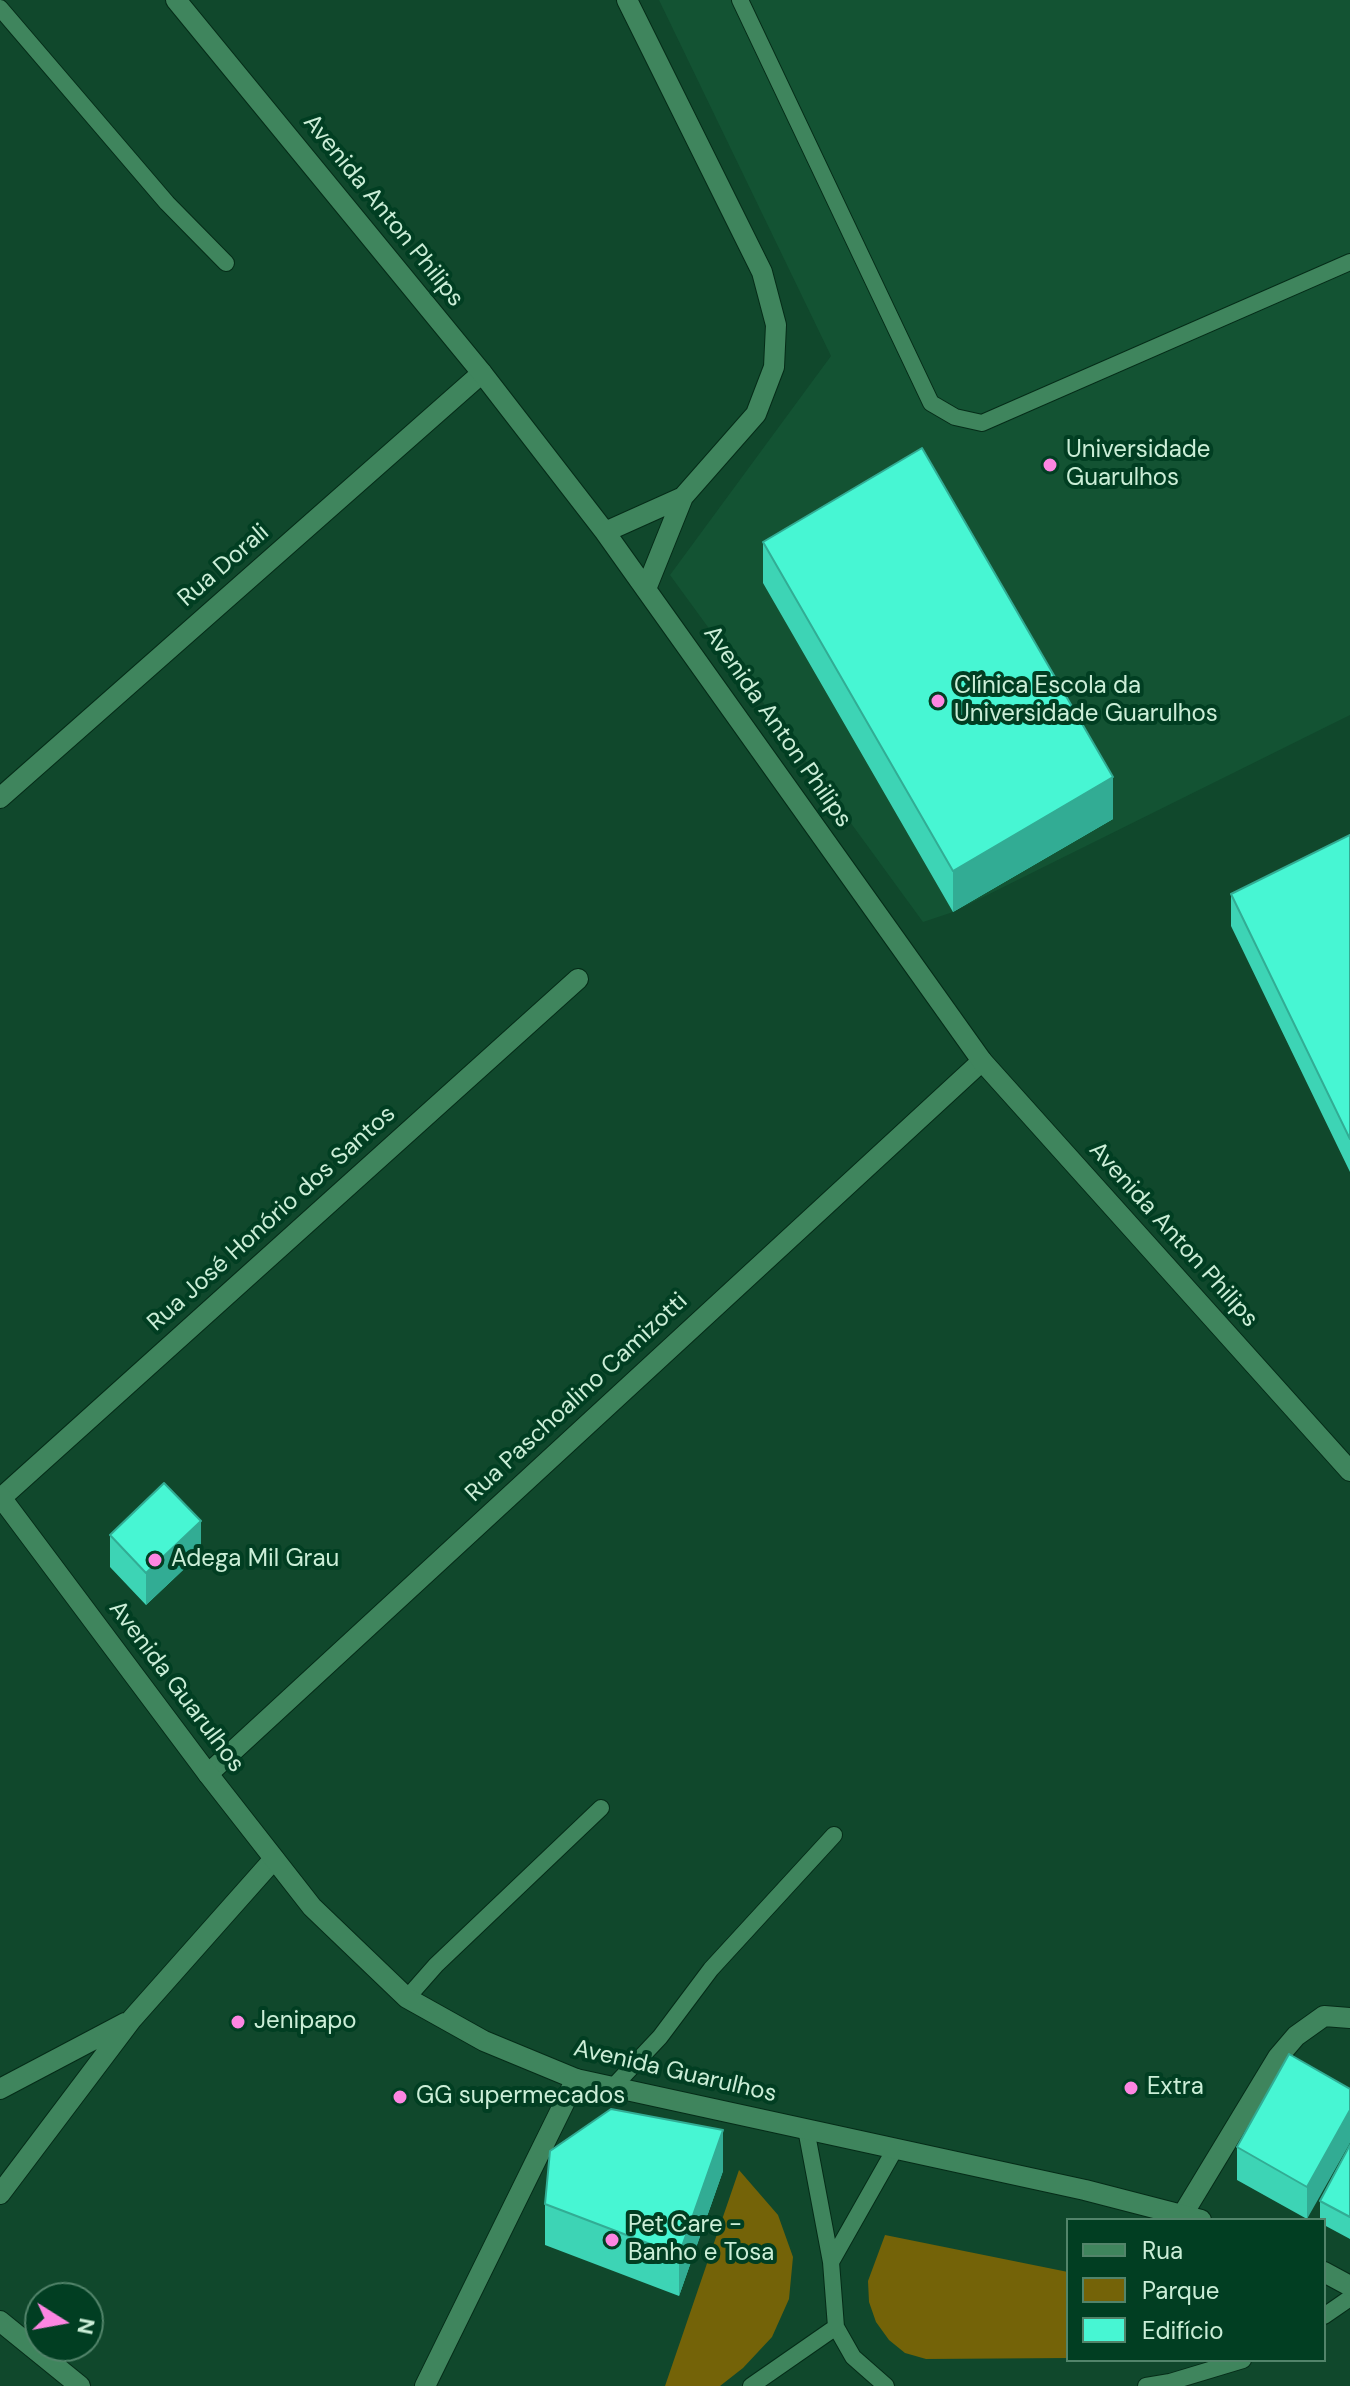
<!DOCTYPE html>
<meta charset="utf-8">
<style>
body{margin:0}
#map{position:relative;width:1350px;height:2386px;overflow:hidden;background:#10482c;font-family:"DM Sans",sans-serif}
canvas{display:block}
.legend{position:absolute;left:1066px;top:2218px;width:260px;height:144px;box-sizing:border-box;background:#013e22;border:2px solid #52846a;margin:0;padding:10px 14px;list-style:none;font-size:24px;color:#cbeed7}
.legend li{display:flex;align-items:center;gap:16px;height:40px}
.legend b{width:40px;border:2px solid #52846a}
.north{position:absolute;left:24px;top:2282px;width:80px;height:80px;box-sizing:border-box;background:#013e22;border:2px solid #52846a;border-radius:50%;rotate:101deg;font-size:22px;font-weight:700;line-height:32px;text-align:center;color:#cbeed7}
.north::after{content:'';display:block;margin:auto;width:28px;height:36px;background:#fd86e2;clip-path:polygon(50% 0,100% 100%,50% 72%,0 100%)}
</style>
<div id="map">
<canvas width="1350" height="2386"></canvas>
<ul class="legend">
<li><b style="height:10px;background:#3f855d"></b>Rua</li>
<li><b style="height:22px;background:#746308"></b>Parque</li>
<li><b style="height:22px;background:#47f6d3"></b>Edifício</li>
</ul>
<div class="north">N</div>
</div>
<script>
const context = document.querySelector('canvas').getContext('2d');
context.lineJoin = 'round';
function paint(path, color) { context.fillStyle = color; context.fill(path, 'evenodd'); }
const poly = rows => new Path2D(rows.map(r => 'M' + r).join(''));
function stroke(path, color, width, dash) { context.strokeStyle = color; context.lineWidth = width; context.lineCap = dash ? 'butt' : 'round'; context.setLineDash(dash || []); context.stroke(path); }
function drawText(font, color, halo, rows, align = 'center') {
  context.font = font + ' "DM Sans",sans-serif'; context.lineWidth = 8; context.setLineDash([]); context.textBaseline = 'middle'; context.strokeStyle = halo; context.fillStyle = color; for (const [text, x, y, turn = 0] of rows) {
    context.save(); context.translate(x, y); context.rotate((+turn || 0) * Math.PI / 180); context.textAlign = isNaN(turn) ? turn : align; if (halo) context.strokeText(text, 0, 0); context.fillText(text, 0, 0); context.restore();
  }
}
paint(poly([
 [659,0,1350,0,1350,715,953,912,923,922,670,575,831,356]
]), '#135333');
paint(poly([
 [739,2170,778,2215,793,2257,789,2299,772,2337,743,2368,720,2386,665,2386],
 [885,2235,1068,2272,1068,2358,926,2359,905,2353,889,2340,876,2322,869,2302,868,2281]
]), '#746308');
const lane = poly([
 [740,0,931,403,955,417,982,423,1350,262],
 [0,8,167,203,226,263],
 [407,1998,436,1965,601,1808],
 [612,2088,660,2037,711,1969,834,1835],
 [806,2129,831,2262,836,2327,853,2357,886,2386],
 [831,2262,895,2149],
 [1324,2316,1350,2298],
 [751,2386,836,2327],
 [1146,2386,1170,2382,1243,2360]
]);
const street = poly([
 [0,798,482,373],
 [1,1498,578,979],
 [208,1774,982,1061],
 [0,2089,125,2023],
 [0,2194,132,2019,274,1859],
 [1183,2214,1278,2057,1296,2036,1324,2016,1350,2018],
 [0,2321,80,2386],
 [425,2386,576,2079]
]);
const secondary = poly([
 [176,0,482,373,605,532,982,1061,1350,1471],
 [627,0,762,272,776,325,774,367,756,414,683,497,646,589],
 [605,532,683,497],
 [0,1496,208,1774,312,1907,407,1998,484,2041,576,2079,1085,2190,1201,2220],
 [1324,2272,1350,2286]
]);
stroke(lane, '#052c18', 18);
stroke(street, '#052c18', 22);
stroke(secondary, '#052c18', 22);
stroke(lane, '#3f855d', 16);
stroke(street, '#3f855d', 20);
stroke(secondary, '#3f855d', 20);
paint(poly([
 [763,542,1113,819,953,912,763,583],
 [1350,835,1350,1172,1231,926,1231,894],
 [110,1535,201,1553,146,1605,110,1567],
 [1350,2089,1307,2219,1237,2180,1237,2147],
 [1350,2145,1350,2239,1324,2225,1324,2220,1320,2220,1320,2201],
 [723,2171,679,2296,545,2245,545,2204]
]), '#3dd4b5');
paint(poly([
 [1113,777,1113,819,953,912,953,871],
 [201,1521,201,1553,146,1605,146,1573],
 [1350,2110,1350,2143,1307,2219,1307,2187],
 [723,2130,723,2171,679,2296,679,2255]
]), '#32ac94');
const building = poly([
 [922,448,1113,777,953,871,763,542,922,448],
 [1350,835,1350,1139,1231,894,1350,835],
 [164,1483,201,1521,146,1573,110,1535,164,1483],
 [1289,2054,1350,2089,1350,2110,1307,2187,1237,2147,1289,2054],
 [611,2109,723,2130,679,2255,545,2204,550,2151,611,2109],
 [1350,2145,1350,2217,1320,2201,1350,2145]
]);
paint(building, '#47f6d3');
stroke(building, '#32ac94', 2);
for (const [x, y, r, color] of [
 [1050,465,8,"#fd86e2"],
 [938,701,8,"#fd86e2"],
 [155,1560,8,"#fd86e2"],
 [238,2022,8,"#fd86e2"],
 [1131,2088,8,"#fd86e2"],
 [400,2097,8,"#fd86e2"],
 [612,2240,8,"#fd86e2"]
]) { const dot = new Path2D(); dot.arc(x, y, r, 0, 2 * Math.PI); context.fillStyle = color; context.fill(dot); stroke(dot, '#013e22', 3); }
drawText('24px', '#cbeed7', '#013e22', [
 ["Avenida Anton Philips",383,211,51],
 ["Rua Dorali",224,566,-41],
 ["Avenida Anton Philips",777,727,55],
 ["Rua José Honório dos Santos",272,1219,-42],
 ["Avenida Anton Philips",1173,1235,48],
 ["Rua Paschoalino Camizotti",577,1398,-43],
 ["Avenida Guarulhos",176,1687,53],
 ["Avenida Guarulhos",675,2072,13]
]);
drawText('24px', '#cbeed7', '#013e22', [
 ["Universidade",1066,451],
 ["Guarulhos",1066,479],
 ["Clínica Escola da",954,687],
 ["Universidade Guarulhos",954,715],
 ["Adega Mil Grau",171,1560],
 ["Jenipapo",254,2022],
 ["Extra",1147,2088],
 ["GG supermecados",416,2097],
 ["Pet Care -",628,2226],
 ["Banho e Tosa",628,2254]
], 'left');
</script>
